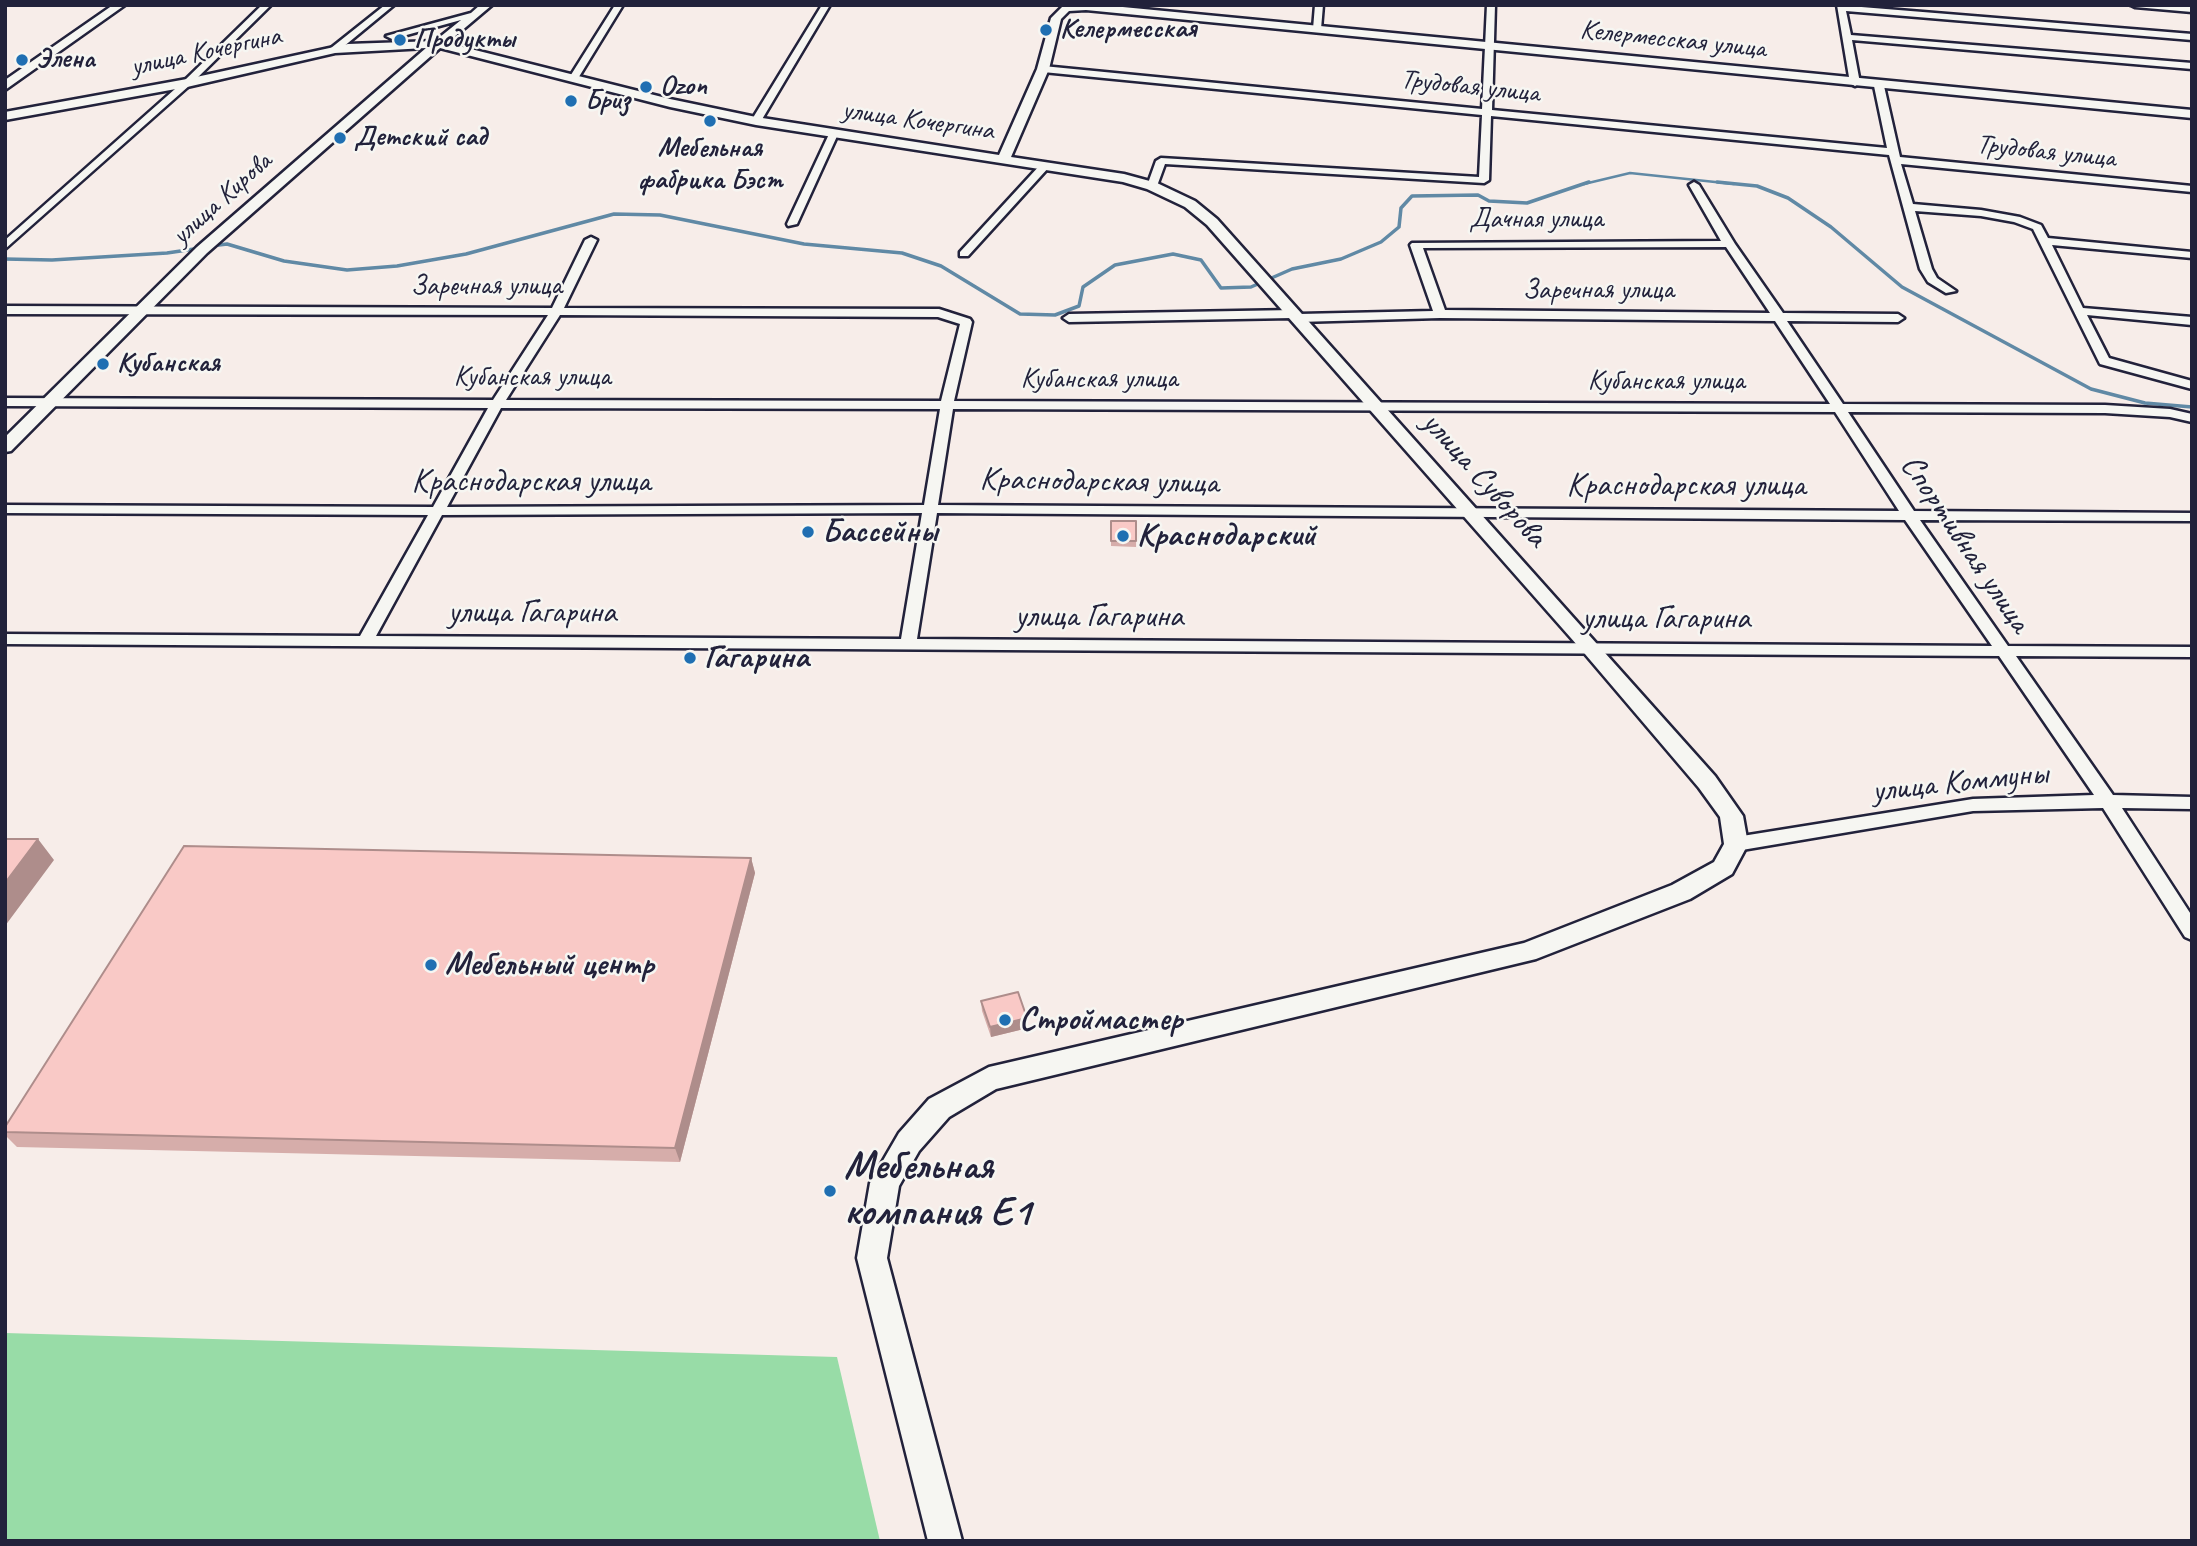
<!DOCTYPE html>
<meta charset="utf-8">
<style>
body{margin:0}
#map{position:relative;width:2197px;height:1546px;overflow:hidden;background:#f7ede9;font-family:Caveat,sans-serif}
canvas{display:block}
.frame{position:absolute;inset:0;border:7px solid #22223b;pointer-events:none}
</style>
<div id="map">
<canvas width="2197" height="1546"></canvas>
<div class="frame"></div>
</div>
<script>
const context = document.querySelector('canvas').getContext('2d');
context.lineJoin = 'round';
function paint(path, color) { context.fillStyle = color; context.fill(path, 'evenodd'); }
const poly = rows => new Path2D(rows.map(r => 'M' + r).join(''));
function stroke(path, color, width, dash) { context.strokeStyle = color; context.lineWidth = width; context.lineCap = dash ? 'butt' : 'round'; context.setLineDash(dash || []); context.stroke(path); }
function drawText(font, color, halo, rows, align = 'center') {
  context.font = font + ' Caveat,sans-serif'; context.lineWidth = 5; context.setLineDash([]); context.textBaseline = 'middle'; context.strokeStyle = halo; context.fillStyle = color; for (const [text, x, y, turn = 0] of rows) {
    context.save(); context.translate(x, y); context.rotate((+turn || 0) * Math.PI / 180); context.textAlign = isNaN(turn) ? turn : align; if (halo) context.strokeText(text, 0, 0); context.fillText(text, 0, 0); context.restore();
  }
}
paint(poly([
 [5,1333,837,1357,880,1541,5,1541]
]), '#98dca7');
stroke(poly([
 [1584,184,1630,173,1734,184]
]), '#6089a5', 2.5);
stroke(poly([
 [1717,182,1757,186,1788,198,1831,227,1902,287,2091,389,2145,403,2192,407],
 [211,246,227,244,284,261,347,270,397,266,466,254,614,214,660,215,804,244,902,253,941,266,1020,314,1055,315,1079,306,1083,287,1115,265,1173,254,1201,260,1221,288,1251,287,1292,269,1341,259,1381,242,1399,227,1401,208,1412,196,1478,195,1489,201,1527,203,1589,182],
 [5,259,52,260,167,253,201,248]
]), '#6089a5', 3.5);
const minor = poly([
 [262,5,271,5,190,85,5,249,5,240,184,81,262,5],
 [385,5,394,5,337,52,331,52,331,48,385,5],
 [615,5,623,5,577,80,571,80,569,78,615,5],
 [822,5,830,5,761,121,753,123,751,121,822,5],
 [1315,5,1323,5,1321,29,1317,32,1313,29,1315,5],
 [1487,5,1495,5,1492,110,1887,148,1874,86,1879,83,1884,86,1900,157,2192,186,2192,192,1901,164,1913,204,1981,210,2020,217,2041,225,2048,238,2192,252,2192,258,2052,245,2083,308,2192,317,2192,325,2087,315,2109,358,2192,381,2192,389,2100,364,2033,229,2014,222,1981,216,1915,211,1932,269,1937,278,1956,291,1946,293,1928,282,1920,269,1889,155,1491,116,1489,180,1484,183,1165,164,1157,186,1152,189,1147,186,1156,161,1161,158,1479,177,1482,115,1043,72,1038,69,1043,66,1482,109,1487,5],
 [1837,5,2192,34,2192,40,1846,11,1851,35,2192,63,2192,69,1852,40,1860,83,1855,86,1850,83,1837,5],
 [2131,5,2192,7,2192,12,2135,7,2131,5],
 [830,132,838,134,797,224,788,226,787,224,830,132],
 [1041,164,1050,166,968,256,960,256,960,252,1041,164],
 [1694,182,1699,185,1735,244,1783,313,1898,314,1904,318,1898,322,1787,321,1843,404,2105,405,2170,409,2192,414,2192,422,2170,417,2105,413,1848,412,1914,511,2192,513,2192,521,1920,520,2008,646,2192,647,2192,657,2016,656,2113,795,2192,797,2192,809,2122,808,2192,916,2192,940,2185,937,2103,808,1973,811,1736,851,1730,849,1727,844,1730,839,1736,837,1973,799,2094,795,1999,656,5,644,5,634,360,636,428,515,5,513,5,505,433,507,488,408,5,406,5,398,493,400,548,315,5,314,5,306,552,308,585,240,591,237,597,240,564,308,939,309,970,319,972,322,954,401,1830,404,1775,321,1440,318,1298,322,1292,318,1069,322,1063,318,1069,314,1294,310,1300,314,1433,311,1410,245,1412,243,1721,241,1689,185,1694,182],
 [1726,247,1770,313,1445,310,1423,248,1726,247],
 [560,315,938,317,960,324,941,401,506,400,560,315],
 [501,408,940,409,924,505,447,507,501,408],
 [953,409,1835,412,1899,511,938,505,953,409],
 [922,513,901,639,376,636,442,515,922,513],
 [937,513,1905,520,1992,646,917,639,937,513]
]);
const tertiary = poly([
 [113,5,125,5,5,90,5,80,113,5],
 [480,5,492,5,447,43,670,99,756,117,999,155,1037,69,1051,18,1064,5,1102,5,2192,110,2192,118,1086,10,1069,11,1061,19,1049,69,1011,157,1124,174,1157,183,1195,201,1217,219,1715,776,1743,816,1748,844,1732,874,1690,899,1536,959,996,1089,949,1117,919,1151,899,1186,887,1258,962,1541,928,1541,857,1258,870,1183,899,1133,929,1099,989,1067,1524,943,1672,885,1714,862,1724,844,1720,817,1699,788,1585,654,1207,225,1185,207,1147,189,1123,182,756,125,670,107,440,48,207,253,11,451,5,452,5,437,197,247,426,48,335,53,187,87,5,120,5,112,187,79,348,44,435,41,461,20,392,39,386,36,471,13,480,5]
]);
stroke(minor, '#22223b', 5);
stroke(tertiary, '#22223b', 5);
paint(minor, '#f6f6f2');
paint(tertiary, '#f6f6f2');
paint(poly([
 [1111,521,1136,521,1136,547,1111,546],
 [751,858,755,873,680,1162,17,1147,5,1135,5,1127],
 [981,1001,1028,1028,991,1037,982,1011]
]), '#d6adaa');
paint(poly([
 [38,839,54,860,5,926,5,883],
 [751,858,755,873,680,1162,675,1148],
 [1027,1018,1028,1028,991,1037,990,1027]
]), '#ae8d8b');
const building = poly([
 [1111,521,1136,521,1136,541,1111,541,1111,521],
 [5,839,38,839,5,883,5,839],
 [184,846,751,858,675,1148,5,1132,5,1127,184,846],
 [1018,992,1027,1018,990,1027,981,1001,1018,992]
]);
paint(building, '#f9c9c6');
stroke(building, '#ae8d8b', 2);
for (const [x, y, r, color] of [
 [1046,30,7,"#1f6fb2"],
 [400,40,7,"#1f6fb2"],
 [22,60,7,"#1f6fb2"],
 [646,87,7,"#1f6fb2"],
 [571,101,7,"#1f6fb2"],
 [710,121,7,"#1f6fb2"],
 [340,138,7,"#1f6fb2"],
 [103,364,7,"#1f6fb2"],
 [808,532,7,"#1f6fb2"],
 [1123,536,7,"#1f6fb2"],
 [690,658,7,"#1f6fb2"],
 [431,965,7,"#1f6fb2"],
 [1005,1020,7,"#1f6fb2"],
 [830,1191,7,"#1f6fb2"]
]) { const dot = new Path2D(); dot.arc(x, y, r, 0, 2 * Math.PI); context.fillStyle = color; context.fill(dot); stroke(dot, '#f6f6f2', 2.5); }
drawText('bold 28px', '#22223b', '#f6f6f2', [
 ["Келермесская",1060,30],
 ["Продукты",414,40],
 ["Элена",36,60],
 ["Ozon",660,87],
 ["Бриз",585,101],
 ["Детский сад",354,138],
 ["Мебельная",710,149,"center"],
 ["фабрика Бэст",710,181,"center"],
 ["Кубанская",117,364]
], 'left');
drawText('28px', '#22223b', '#f6f6f2', [
 ["Келермесская улица",1673,40,6],
 ["улица Кочергина",206,52,-12],
 ["Трудовая улица",1470,87,6],
 ["улица Кочергина",918,121,8],
 ["Трудовая улица",2046,152,6],
 ["улица Кирова",222,199,-42],
 ["Дачная улица",1536,220],
 ["Заречная улица",486,287],
 ["Заречная улица",1598,291],
 ["Кубанская улица",532,378],
 ["Кубанская улица",1099,380],
 ["Кубанская улица",1666,382]
]);
drawText('33px', '#22223b', '#f6f6f2', [
 ["улица Суворова",1484,480,48],
 ["Краснодарская улица",531,482],
 ["Краснодарская улица",1099,482,1],
 ["Краснодарская улица",1686,486],
 ["Спортивная улица",1965,544,56],
 ["улица Гагарина",532,613],
 ["улица Гагарина",1099,617],
 ["улица Гагарина",1666,619],
 ["улица Коммуны",1960,783,-6]
]);
drawText('bold 33px', '#22223b', '#f6f6f2', [
 ["Бассейны",822,532],
 ["Краснодарский",1137,536],
 ["Гагарина",704,658],
 ["Мебельный центр",445,965],
 ["Строймастер",1019,1020]
], 'left');
drawText('bold 40px', '#22223b', '#f6f6f2', [
 ["Мебельная",844,1168],
 ["компания Е1",844,1214]
], 'left');
</script>
